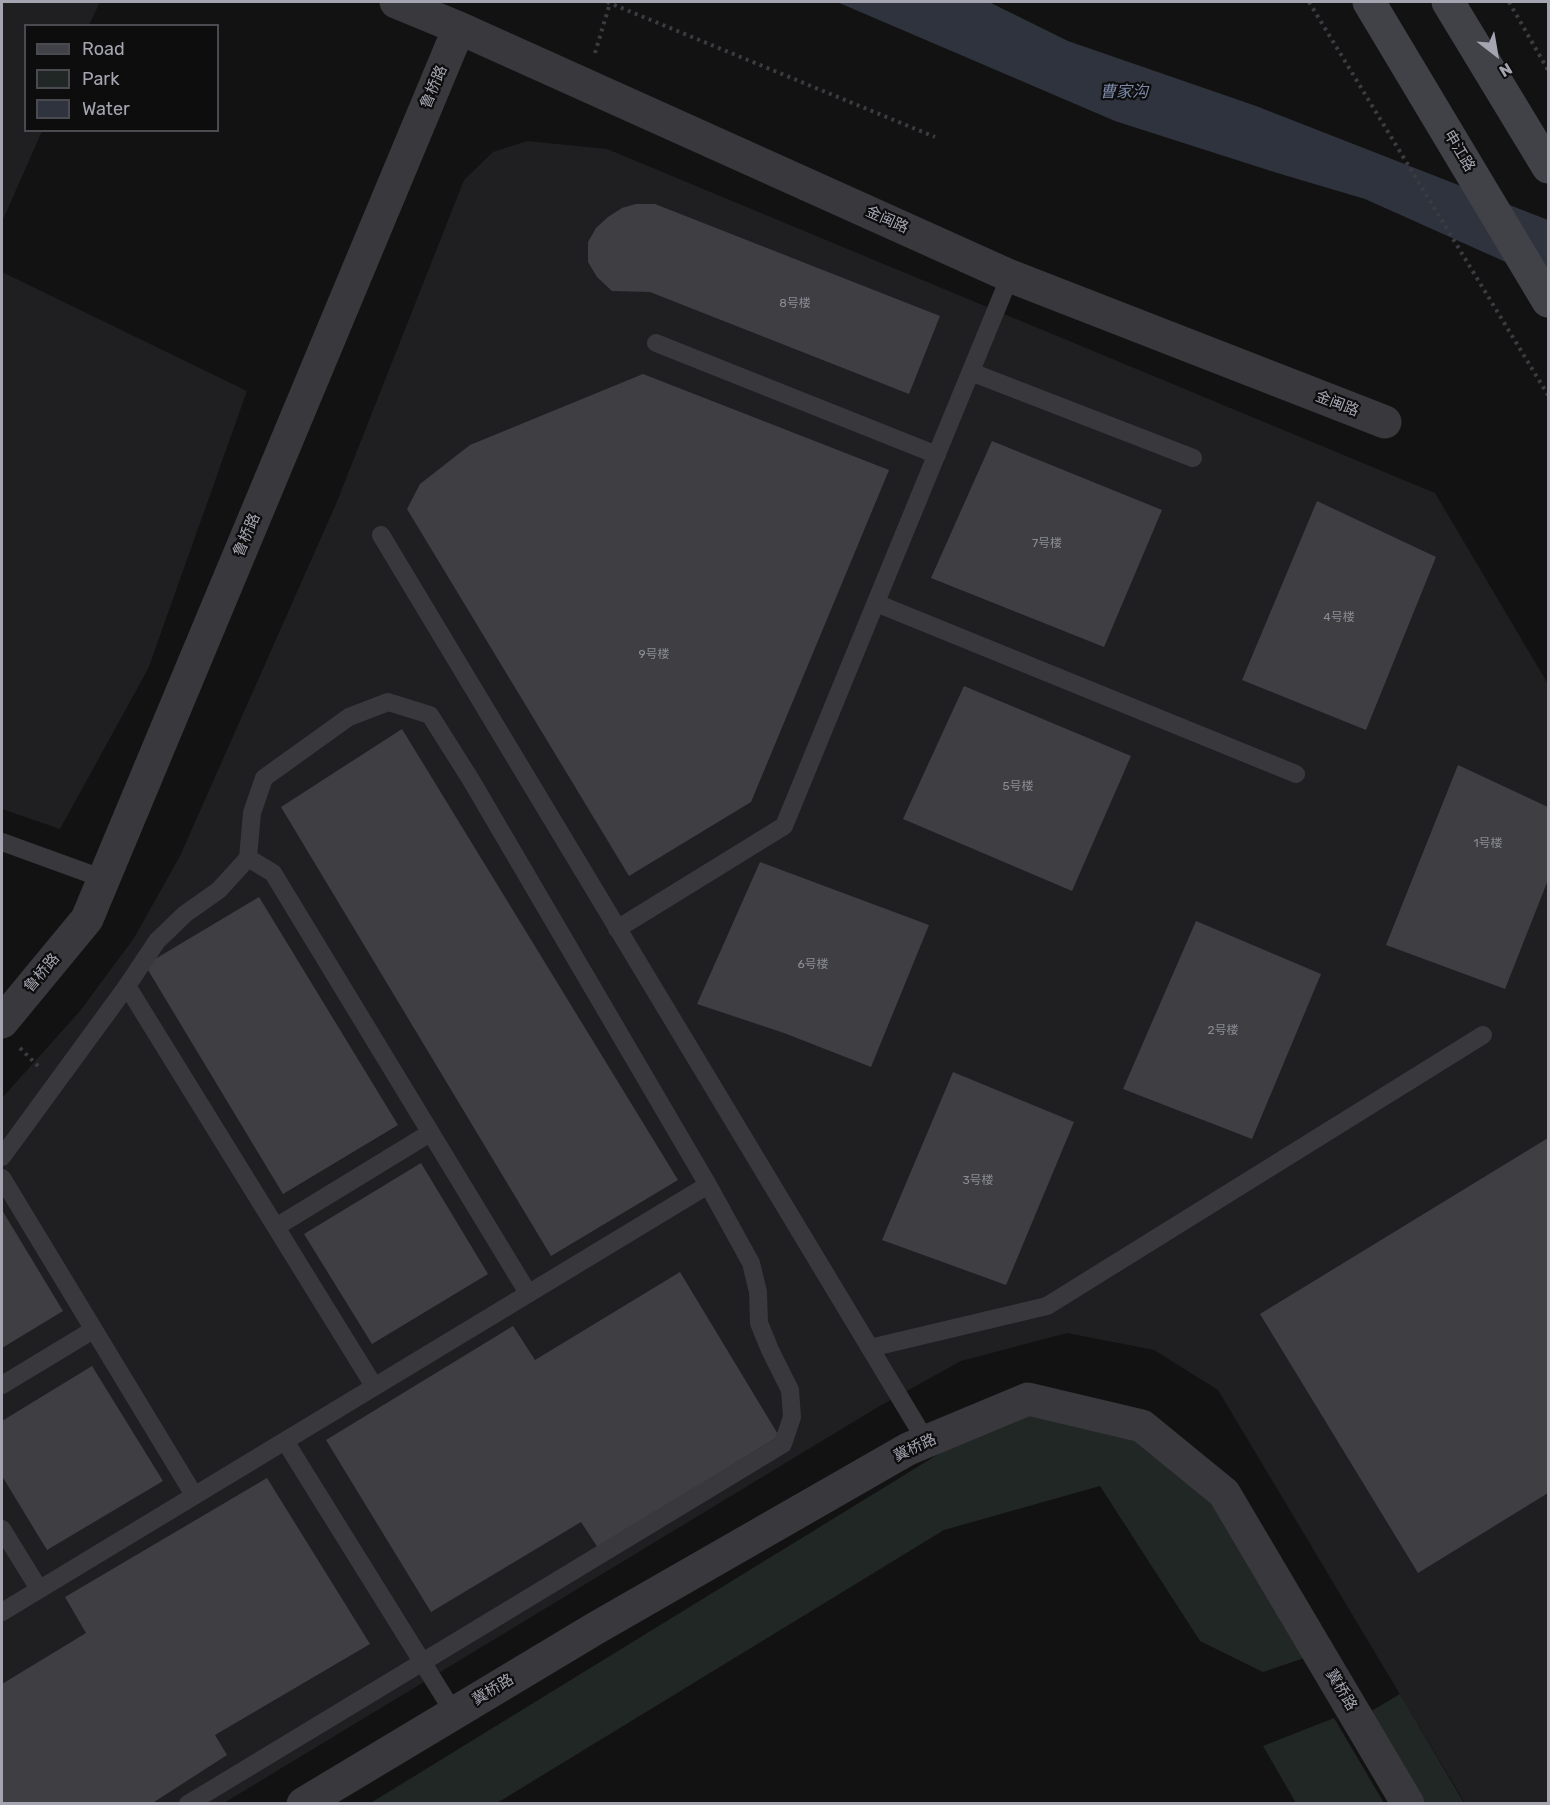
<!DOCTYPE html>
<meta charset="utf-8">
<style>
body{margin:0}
#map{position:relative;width:1550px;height:1805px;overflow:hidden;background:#121213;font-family:Rubik,sans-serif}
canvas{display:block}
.frame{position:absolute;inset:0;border:3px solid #a5a5b2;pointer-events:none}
.legend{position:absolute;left:24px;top:24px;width:195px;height:108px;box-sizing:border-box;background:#0d0d0e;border:2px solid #4a4a50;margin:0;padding:8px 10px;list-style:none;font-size:18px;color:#a5a5b2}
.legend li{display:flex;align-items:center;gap:12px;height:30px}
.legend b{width:30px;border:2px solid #4a4a50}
.north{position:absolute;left:1466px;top:24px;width:60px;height:60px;-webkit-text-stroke:4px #0d0d0e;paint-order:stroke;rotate:149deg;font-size:16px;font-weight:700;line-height:24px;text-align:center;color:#a5a5b2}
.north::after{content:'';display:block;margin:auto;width:21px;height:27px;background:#a5a5b2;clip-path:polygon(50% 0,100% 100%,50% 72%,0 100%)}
</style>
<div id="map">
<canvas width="1550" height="1805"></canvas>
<div class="frame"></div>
<ul class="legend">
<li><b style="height:8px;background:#414148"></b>Road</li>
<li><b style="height:16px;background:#212724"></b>Park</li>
<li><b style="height:16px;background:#2f333d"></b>Water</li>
</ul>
<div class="north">N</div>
</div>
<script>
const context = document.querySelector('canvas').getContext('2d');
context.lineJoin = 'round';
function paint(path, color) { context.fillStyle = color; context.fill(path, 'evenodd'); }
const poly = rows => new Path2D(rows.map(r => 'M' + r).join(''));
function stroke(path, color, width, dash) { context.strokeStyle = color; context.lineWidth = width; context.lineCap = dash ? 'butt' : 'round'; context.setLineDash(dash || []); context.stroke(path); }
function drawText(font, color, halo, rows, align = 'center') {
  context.font = font + ' Rubik,"Noto Sans SC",sans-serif'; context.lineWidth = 4.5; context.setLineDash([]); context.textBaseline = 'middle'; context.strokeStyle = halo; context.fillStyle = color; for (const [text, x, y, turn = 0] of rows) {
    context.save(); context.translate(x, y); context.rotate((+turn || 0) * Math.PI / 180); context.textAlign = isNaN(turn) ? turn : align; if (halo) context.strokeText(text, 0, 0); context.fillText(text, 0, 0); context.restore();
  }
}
paint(poly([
 [2,2,100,2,89,25,26,26,26,130,42,131,2,222],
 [527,141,607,149,1435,493,1548,684,1548,1803,1465,1803,1218,1390,1154,1350,1067,1333,961,1361,878,1407,224,1803,2,1803,2,1098,80,1011,134,938,180,856,336,504,464,180,493,152],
 [2,272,247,391,148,669,60,829,2,809]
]), '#1f1e20');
paint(poly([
 [1028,1399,1173,1451,1224,1493,1319,1653,1263,1672,1200,1641,1100,1486,944,1530,497,1803,369,1804],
 [1400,1694,1464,1803,1408,1803,1358,1719],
 [1334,1718,1384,1803,1296,1803,1263,1746]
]), '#212724');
paint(poly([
 [837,2,989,2,1068,41,1256,106,1548,220,1548,281,1365,199,1274,172,1115,121]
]), '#2f333d');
paint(poly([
 [636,204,655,204,940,316,909,394,650,292,612,291,597,277,588,262,588,242,596,228,608,217,622,208],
 [643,374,889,470,751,802,629,876,407,509,420,484,470,445],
 [992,441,1162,510,1104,647,931,578],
 [1317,501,1436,557,1366,730,1242,680],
 [964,686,1131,756,1072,891,903,819],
 [402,729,678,1180,551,1256,281,807],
 [1458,765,1548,807,1548,880,1505,989,1386,945],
 [760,862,929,925,871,1067,784,1033,697,1004],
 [259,897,398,1125,283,1194,145,965],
 [1196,921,1321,974,1252,1139,1123,1089],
 [953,1072,1074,1122,1006,1285,882,1240],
 [1548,1138,1548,1493,1418,1573,1260,1314],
 [421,1163,488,1274,372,1344,304,1234],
 [2,1210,63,1311,2,1348],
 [680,1272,779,1436,598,1548,581,1522,431,1612,326,1440,513,1326,535,1360],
 [92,1366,163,1481,47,1550,2,1476,2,1421],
 [267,1478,370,1644,215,1735,227,1755,151,1804,3,1804,2,1801,2,1684,86,1633,65,1597]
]), '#3f3f43');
stroke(poly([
 [607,2,935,137],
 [1309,2,1548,395],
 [1509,2,1548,70],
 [595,53,610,3],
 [20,1048,38,1066]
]), '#3b3c41', 4, [3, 4.5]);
stroke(poly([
 [656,343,937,455],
 [971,372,1193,458],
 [381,535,926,1441],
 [876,603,1296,774],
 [2,842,104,879],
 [248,858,273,873,528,1293],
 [617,929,784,826,1010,276],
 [127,986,374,1386],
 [2,1157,127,986,157,941,185,914,219,890,248,858,252,813,264,778,349,717,388,702,430,715,471,780,708,1185,751,1263,758,1292,759,1323,770,1350,790,1390,792,1417,783,1444,188,1804],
 [2,1178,194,1495],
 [276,1227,430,1133],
 [870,1348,1047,1306,1483,1035],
 [2,1385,93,1330],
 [285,1441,454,1713],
 [2,1529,39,1589],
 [2,1612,708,1185]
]), '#39383d', 18);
stroke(poly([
 [396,2,459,28,1010,276,1385,422],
 [2,1022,87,919,459,28],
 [303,1804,596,1628,908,1449,1028,1399,1142,1426,1224,1493,1408,1804]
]), '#39383d', 33);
stroke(poly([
 [1369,2,1548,301],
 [1448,2,1548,167]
]), '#414148', 33);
drawText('12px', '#8c8c96', null, [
 ["8号楼",795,304],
 ["7号楼",1047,544],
 ["4号楼",1339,618],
 ["9号楼",654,655],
 ["5号楼",1018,787],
 ["1号楼",1488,844],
 ["6号楼",813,965],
 ["2号楼",1223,1031],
 ["3号楼",978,1181]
]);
drawText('15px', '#a5a5b2', '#0d0d0e', [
 ["鲁桥路",434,87,-67],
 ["申江路",1459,151,59],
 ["金闽路",887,220,24],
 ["金闽路",1337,404,21],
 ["鲁桥路",247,535,-67],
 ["鲁桥路",42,973,-50],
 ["冀桥路",915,1448,-25],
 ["冀桥路",493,1690,-31],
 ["冀桥路",1341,1690,59]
]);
drawText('italic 16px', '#7e8bab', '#0d0d0e', [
 ["曹家沟",1124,92]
]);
</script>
